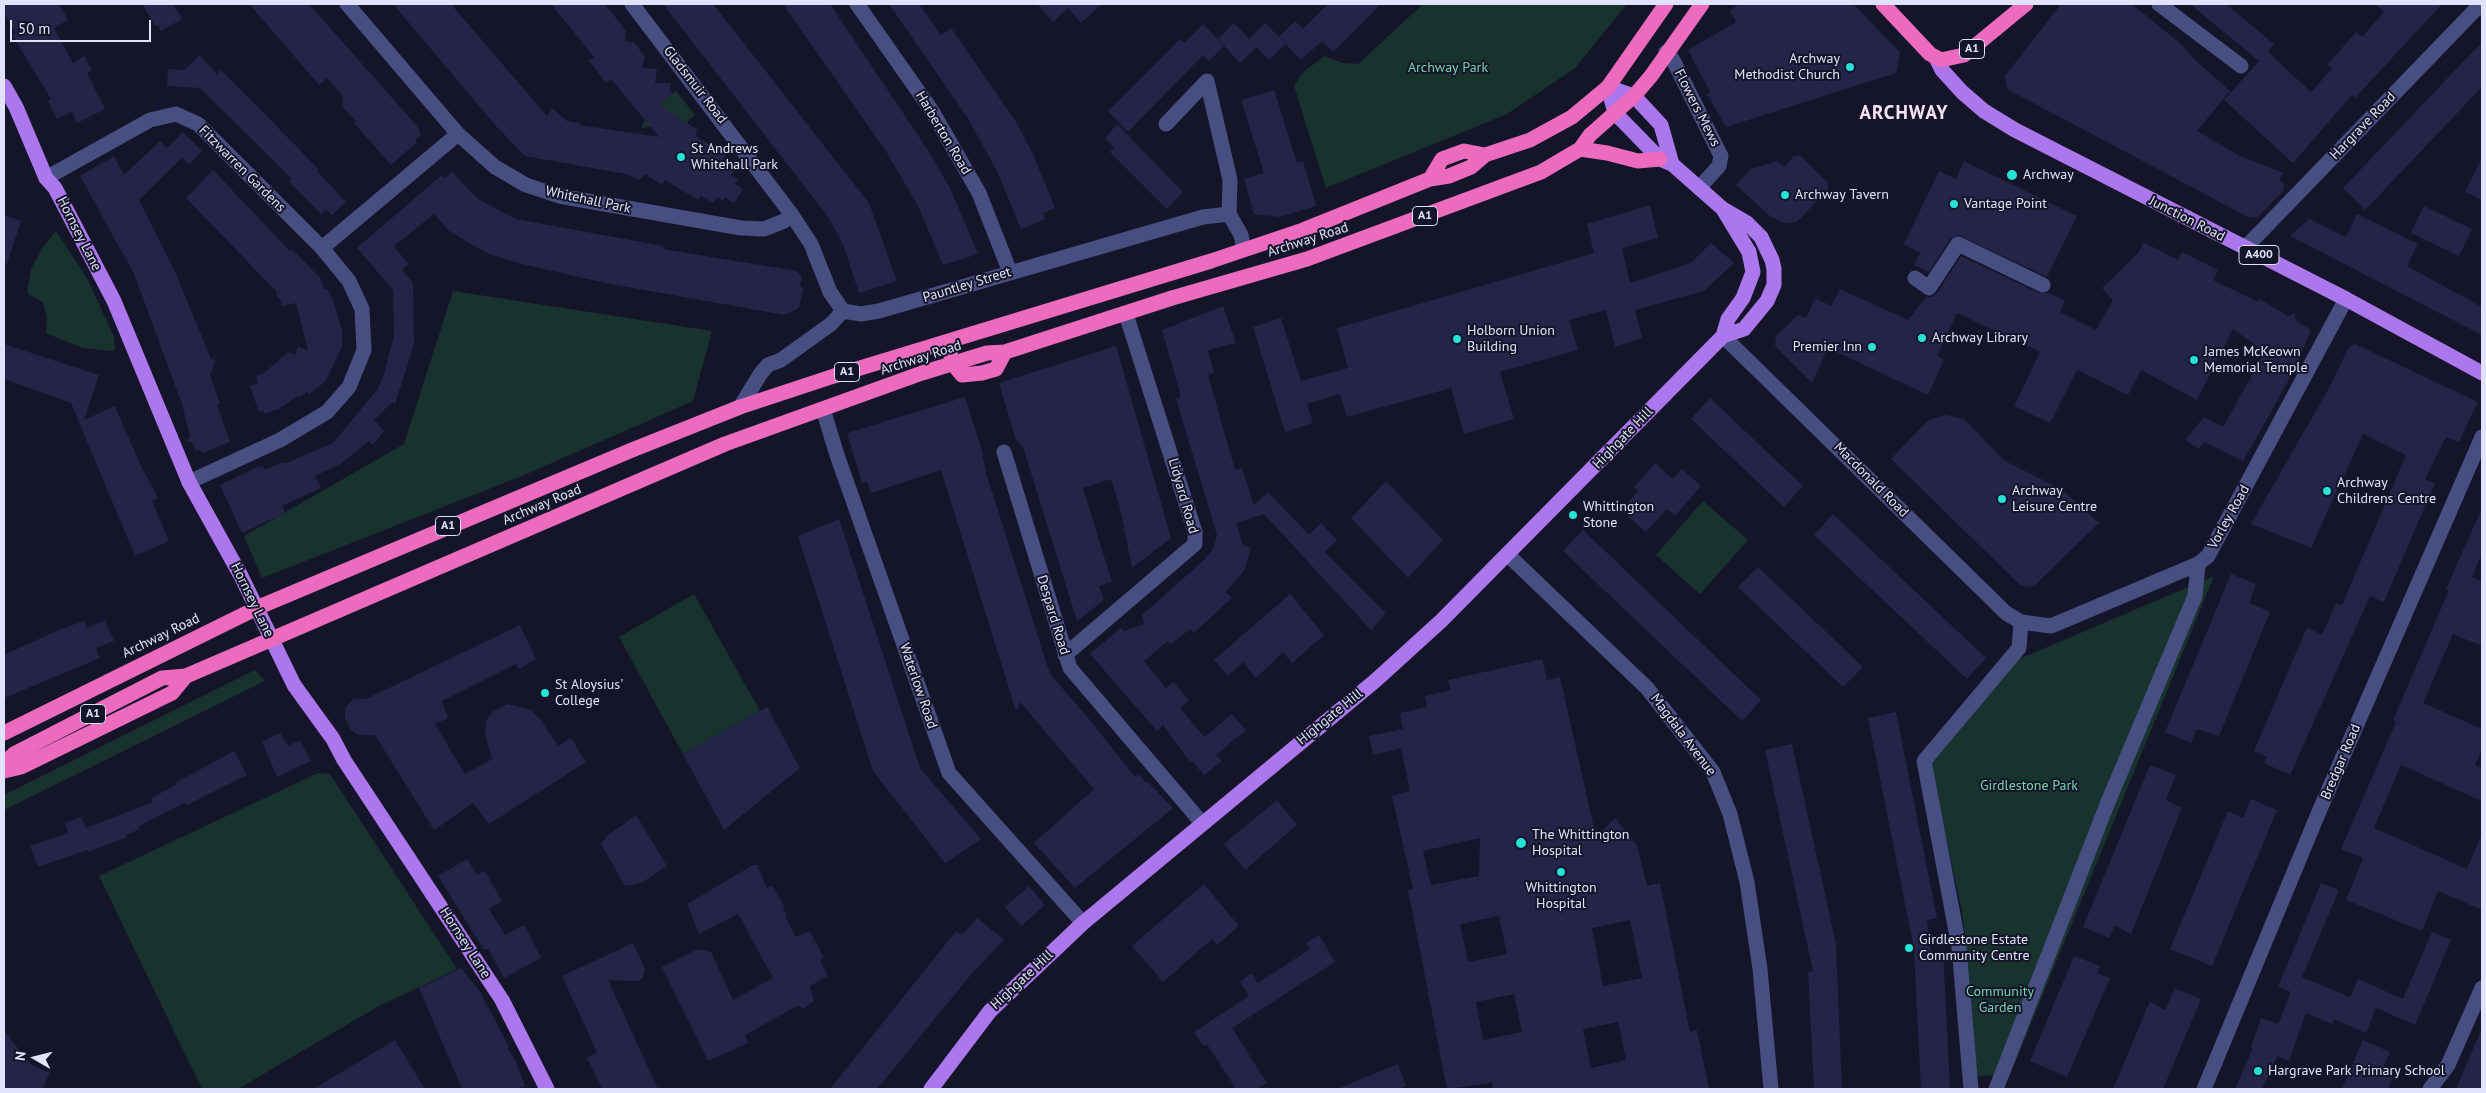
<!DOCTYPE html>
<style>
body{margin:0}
#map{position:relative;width:2486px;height:1093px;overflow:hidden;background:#151529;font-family:"PT Sans",sans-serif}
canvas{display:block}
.frame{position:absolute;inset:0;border:5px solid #e1e2fb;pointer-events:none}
.north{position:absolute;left:10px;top:1033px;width:50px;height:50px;-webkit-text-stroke:4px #151529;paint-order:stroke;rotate:278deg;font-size:14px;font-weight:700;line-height:20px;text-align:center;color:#e1e2fb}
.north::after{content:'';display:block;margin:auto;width:18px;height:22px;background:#e1e2fb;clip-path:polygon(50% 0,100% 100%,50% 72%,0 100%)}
.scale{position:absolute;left:10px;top:20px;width:141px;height:22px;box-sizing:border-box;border:2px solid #e1e2fb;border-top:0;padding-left:6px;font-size:15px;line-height:18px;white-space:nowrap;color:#e1e2fb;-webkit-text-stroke:4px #151529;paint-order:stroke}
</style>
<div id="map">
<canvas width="2486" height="1093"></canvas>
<div class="frame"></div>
<div class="north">N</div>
<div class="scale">50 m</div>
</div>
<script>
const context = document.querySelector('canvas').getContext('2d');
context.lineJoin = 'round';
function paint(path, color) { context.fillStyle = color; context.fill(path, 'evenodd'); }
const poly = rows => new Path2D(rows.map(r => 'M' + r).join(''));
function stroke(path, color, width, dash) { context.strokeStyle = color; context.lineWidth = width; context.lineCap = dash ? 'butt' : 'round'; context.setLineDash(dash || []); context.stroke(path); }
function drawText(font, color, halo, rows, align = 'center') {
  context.font = font + ' "PT Sans",sans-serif'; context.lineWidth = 4; context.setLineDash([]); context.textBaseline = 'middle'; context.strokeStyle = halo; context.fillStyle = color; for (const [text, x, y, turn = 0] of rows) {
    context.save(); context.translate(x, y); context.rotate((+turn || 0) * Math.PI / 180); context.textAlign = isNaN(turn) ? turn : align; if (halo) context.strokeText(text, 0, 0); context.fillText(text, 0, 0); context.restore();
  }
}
paint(poly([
 [1423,4,1627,4,1575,68,1507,114,1326,188,1294,86,1303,72,1325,56,1342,63,1358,64],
 [676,91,695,115,686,123,642,128,644,121,654,109],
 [56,231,88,280,114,337,115,348,113,351,82,348,46,333,47,318,43,302,28,294,28,286,31,269,43,247],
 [453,291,712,331,693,401,522,476,262,578,244,536,404,444],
 [1703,501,1748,540,1700,594,1656,555],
 [2214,576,2010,1075,1975,1076,1970,984,1962,911,1929,760,2017,660],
 [694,594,760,711,683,754,619,637],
 [255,670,265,681,4,810,4,795],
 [318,773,330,774,457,969,377,1007,238,1089,202,1089,99,876]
]), '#18332d');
paint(poly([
 [4,4,59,4,68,20,54,28,73,63,84,56,92,70,87,73,105,109,77,123,72,112,57,119,48,101,51,99,12,35,15,33,4,12],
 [142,4,173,4,182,19,161,31,158,25,155,26],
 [249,4,309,4,417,126,421,134,415,140,417,142,391,165,354,123,356,122,342,106,343,96,327,78,319,85],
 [393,4,451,4,547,116,552,108,567,121,580,123,580,125,659,137,611,79,606,83,589,61,594,57,551,4,605,4,626,31,625,41,635,43,645,57,642,68,657,69,655,83,671,83,670,90,673,94,659,105,698,130,695,135,726,156,723,161,735,169,731,175,738,179,735,184,743,189,734,203,725,197,723,201,717,197,713,203,701,196,698,200,665,180,662,185,645,174,640,180,626,174,525,156,496,126],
 [663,4,713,4,869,203,897,281,859,293,844,247,829,218],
 [783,4,830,4,928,150,950,188,978,254,943,265,918,206,887,153],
 [889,4,919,4,941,35,951,28,1017,123,1033,154,1055,208,1043,213,1045,219,1021,229,997,171,967,117],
 [1037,4,1102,4,1081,23,1068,8,1053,22],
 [1328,4,1381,4,1333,52,1322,41,1301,60,1279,37,1295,21,1303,29],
 [1738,4,1853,4,1900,52,1896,73,1726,127,1707,94,1710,92,1688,50,1736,22,1730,11],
 [2061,4,2132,4,2181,44,2193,58,2230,91,2197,131,2240,156,2284,173,2279,179,2284,185,2283,191,2257,218,2248,217,2007,89,2005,76],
 [2190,4,2226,4,2274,44,2268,52,2311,92,2332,69,2327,65,2356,32,2362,37,2384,12,2375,4,2442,4,2355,98,2352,95,2293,163,2224,100,2259,61],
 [1234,23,1257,47,1240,63,1218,39],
 [1265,23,1286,44,1269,60,1249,39],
 [1203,24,1224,46,1209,61,1203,55,1128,132,1108,111,1180,39,1184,43],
 [2482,42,2482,87,2365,210,2343,188],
 [200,55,217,74,221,70,300,150,318,169,317,171,346,202,332,215,326,209,321,214,289,182,292,179,200,88,167,86,168,69,184,70],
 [1274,90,1297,163,1303,161,1316,206,1280,217,1254,214,1244,179,1264,173,1241,100],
 [1117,124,1183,192,1167,209,1110,152,1114,147,1105,138],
 [183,132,202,151,189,165,182,158,139,200,174,269,211,359,216,360,210,375,220,404,217,405,230,442,202,453,200,450,196,451,193,443,187,441,190,436,182,404,134,274,80,176,114,156,124,175,160,141,167,148],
 [1794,156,1801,156,1828,183,1828,189,1797,222,1785,223,1771,217,1736,185,1750,169,1778,161,1784,167],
 [2482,157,2482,200,2465,192],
 [1964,161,2077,216,2047,277,1958,235,1950,239,1929,272,1914,265,1920,253,1904,244,1939,171,1956,179],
 [213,170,290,251,292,249,320,278,324,290,327,289,333,300,342,330,342,347,325,382,309,394,307,392,300,397,298,396,279,409,264,414,263,410,259,412,250,386,258,383,256,376,265,372,288,352,295,355,298,347,308,350,296,303,282,306,280,299,275,294,277,292,186,198],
 [452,172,478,199,516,219,663,246,663,249,797,271,802,277,800,285,803,289,799,308,785,315,605,283,522,264,489,254,471,244,449,231,434,214,394,246,408,264,402,270,413,283,414,344,395,404,392,402,374,420,384,431,373,445,369,441,342,463,315,476,321,488,282,506,285,513,242,533,220,485,258,467,263,466,265,470,283,462,284,464,333,443,377,390,383,377,394,336,393,290,357,248,442,175,445,178],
 [1650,205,1658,238,1622,248,1630,283,1691,263,1711,243,1734,263,1704,291,1635,310,1642,338,1615,347,1606,310,1569,320,1578,350,1500,372,1514,419,1464,434,1451,388,1347,417,1340,394,1307,404,1313,423,1285,432,1253,327,1281,318,1301,381,1348,368,1337,328,1594,253,1587,224],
 [2424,206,2472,229,2459,256,2411,233],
 [2357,214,2418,244,2407,266,2482,307,2482,335,2290,236,2309,219,2346,237],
 [4,215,21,221,7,264,4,263],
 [2143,242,2178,260,2182,252,2218,270,2213,280,2258,302,2260,299,2288,316,2295,313,2296,321,2311,330,2290,378,2243,461,2204,442,2199,449,2185,440,2204,417,2223,427,2265,352,2233,329,2197,400,2141,370,2128,395,2077,370,2050,423,2014,406,2040,352,1957,313,1937,356,1944,360,1928,395,1828,348,1812,383,1775,346,1776,336,1798,315,1806,318,1815,298,1831,306,1840,289,1908,320,1926,297,1933,297,1937,293,1961,256,2039,293,2048,293,2065,300,2060,312,2096,330,2113,300,2102,288,2139,252],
 [1223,306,1236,343,1208,350,1214,373,1208,375,1235,470,1242,468,1254,505,1268,492,1309,535,1321,523,1337,540,1325,552,1386,613,1371,630,1264,514,1236,523,1243,545,1251,548,1244,571,1226,592,1232,598,1194,633,1190,629,1171,644,1168,641,1144,661,1166,688,1173,682,1189,700,1180,708,1204,737,1232,714,1246,730,1216,755,1222,761,1204,775,1192,761,1190,762,1163,725,1157,731,1090,654,1121,628,1124,631,1144,624,1142,615,1204,560,1213,549,1217,535,1176,399,1181,397,1162,330],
 [4,344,99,375,84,420,115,406,139,462,158,498,152,501,169,541,135,556,71,403,4,379],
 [2355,344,2478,402,2459,442,2446,437,2425,479,2435,483,2384,602,2370,596,2290,775,2264,763,2267,757,2254,751,2307,627,2322,635,2336,603,2342,605,2406,455,2363,434,2311,548,2251,524,2329,388,2349,347],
 [1116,346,1171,538,1132,568,1120,508,1111,479,1083,488,1112,582,1099,586,1104,600,1077,621,1023,447,1016,440,999,383],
 [965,397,982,451,986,473,1050,674,1089,719,1135,777,1139,774,1146,783,1148,782,1173,808,1075,888,1034,843,1094,789,1020,702,1016,711,941,470,871,493,867,482,862,483,847,433],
 [1710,398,1803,486,1784,507,1691,419],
 [1946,415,1964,419,2005,461,2061,489,2099,523,2034,586,2028,587,2019,584,1891,459,1928,420],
 [1655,463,1673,479,1682,469,1701,486,1675,516,1667,509,1646,532,1621,510,1638,491,1634,487],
 [1386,481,1443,540,1408,578,1351,518],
 [2482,508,2482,553,2472,577,2482,581,2482,646,2453,634,2423,703,2482,729,2482,749,2475,765,2482,769,2482,801,2401,765,2374,828,2467,869,2482,834,2482,910,2438,891,2422,931,2346,900,2363,858,2341,849,2396,722,2393,720,2449,590,2446,589],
 [1833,514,1986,658,1967,679,1814,535],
 [839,519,920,768,981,839,945,863,873,771,798,536],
 [1583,530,1761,700,1742,721,1563,551],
 [1758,567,1863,667,1843,687,1738,587],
 [2231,574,2256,584,2249,603,2270,612,2219,736,2197,729,2191,743,2165,732],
 [1290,594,1324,635,1292,663,1283,652,1256,678,1243,662,1228,676,1214,660],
 [105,620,114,641,96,648,100,658,4,698,4,655,61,629,84,621,87,628],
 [520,625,536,659,519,669,516,664,442,701,448,718,435,724,465,774,492,759,485,735,486,721,492,712,508,704,531,710,540,719,558,746,571,738,586,762,489,824,473,803,434,830,375,735,358,735,350,729,345,718,345,708,354,698,366,699],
 [1542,659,1547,680,1560,677,1596,837,1615,818,1637,846,1647,886,1660,883,1690,1032,1697,1030,1709,1089,1493,1089,1492,1083,1447,1089,1408,890,1413,889,1392,796,1410,791,1401,748,1373,755,1369,736,1403,729,1400,713,1427,707,1425,696,1451,690,1448,680],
 [1480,838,1479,876,1431,885,1423,851],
 [1499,916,1507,954,1468,962,1460,924],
 [1630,920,1642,978,1603,986,1592,928],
 [1514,994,1522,1032,1483,1040,1476,1002],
 [1618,1022,1626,1060,1591,1068,1583,1029],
 [767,707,800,768,724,830,683,754],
 [1896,712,1937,918,1927,920,1931,952,1943,951,1950,1089,1921,1089,1914,950,1868,718],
 [280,733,288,746,300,740,311,761,277,777,262,742],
 [1792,744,1836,944,1842,1089,1814,1089,1808,972,1813,971,1765,750],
 [234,751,247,775,187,805,185,803,139,826,140,829,126,835,127,837,88,852,87,850,38,867,30,846,68,833,65,823,81,817,86,828,153,802,151,798,176,785,175,783],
 [2150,765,2176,775,2166,800,2182,808,2131,934,2115,925,2109,938,2083,927],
 [2251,799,2277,810,2212,966,2170,949,2228,811,2243,818],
 [1277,800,1297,825,1245,870,1224,844],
 [636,815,667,866,641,883,625,886,601,844,607,836],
 [467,859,477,875,485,871,502,901,489,909,505,935,524,925,541,958,504,978,488,949,483,949,438,876],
 [753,865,757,865,767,888,772,886,785,907,782,908,787,914,785,916,796,937,810,931,824,958,820,960,828,976,810,986,814,1001,803,1009,799,1005,745,1035,748,1043,708,1061,662,967,698,949,711,952,733,1000,773,978,738,914,699,934,687,904],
 [2321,883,2339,890,2302,977,2350,997,2358,979,2403,999,2432,932,2451,940,2415,1025,2376,1008,2366,1033,2334,1019,2332,1024,2306,1013,2289,1061,2277,1056,2262,1089,2235,1089,2253,1048,2251,1047,2261,1018,2278,1024,2291,992,2278,987],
 [1204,884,1239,926,1217,945,1212,939,1163,982,1132,946],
 [1029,886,1045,905,1021,926,1005,907],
 [977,918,1004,940,974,971,877,1089,830,1089,956,931,962,935],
 [1319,935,1335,962,1232,1028,1267,1083,1256,1089,1236,1089,1207,1044,1203,1046,1194,1032,1249,996,1240,982,1251,973,1258,983,1310,949,1306,943],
 [633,943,645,969,643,978,637,981,608,980,658,1089,602,1089,587,1058,597,1052,562,976],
 [2074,956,2100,966,2097,973,2110,978,2067,1077,2030,1061],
 [461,968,479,990,509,1047,507,1047,516,1062,525,1086,515,1089,462,1089,419,988],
 [2175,988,2201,999,2163,1089,2113,1089,2150,1001,2165,1010],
 [2482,1028,2482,1089,2456,1089],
 [4,1030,30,1064,50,1073,42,1089,4,1089],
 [395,1040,425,1089,313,1089,335,1076],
 [2363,1040,2390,1052,2383,1067,2395,1073,2388,1089,2342,1089],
 [1398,1064,1406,1086,1398,1089,1337,1089]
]), '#242348');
stroke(poly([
 [347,4,458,134,495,167,526,185,559,196,741,228,764,229,784,221,792,215,811,244,830,292,843,311],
 [632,4,792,215],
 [857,4,932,111,979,193,1010,272],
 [2159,4,2241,66],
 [1666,52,1673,60,1721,156,1719,166,1699,188],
 [1166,124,1207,81,1230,180,1229,214,1241,235,1244,249],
 [46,178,150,120,176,114,198,124,322,248,349,281,362,309,364,350,349,387,327,412,280,440,189,482],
 [322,248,458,134],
 [2245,248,2481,4],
 [1915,278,1929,288,1958,244,2043,285],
 [1723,336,2006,613,2021,622,2051,626,2198,564,2208,556,2346,299],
 [740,407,761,373,768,365,781,360,831,324,843,311,861,314,879,311,1203,217,1229,214],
 [823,409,837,455,949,773,1083,923],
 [1004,452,1070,668,1202,823],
 [1508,555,1647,688,1713,772,1730,814,1747,882,1760,969,1771,1089],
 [1065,655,1195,544,1195,532,1126,314],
 [1971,1089,1959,947,1924,761,2019,648,2021,622],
 [1996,1089,2108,802,2195,596,2198,564],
 [2204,1089,2318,814,2482,437],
 [2430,1089,2448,1065,2482,988]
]), '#464e82', 15);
stroke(poly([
 [1936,58,1942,70,1962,92,1984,111,2015,130,2346,299,2482,373],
 [4,86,16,107,46,178,55,188,114,301,189,482,241,576,294,685,333,739,344,760,502,1000,547,1089],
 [1608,87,1634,96,1661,125,1672,164],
 [1723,209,1749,252,1753,272,1743,298,1728,319,1723,336],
 [931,1089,990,1011,1083,923,1375,681,1441,621,1723,336,1744,329,1767,301,1774,285,1774,269,1772,260,1761,237,1747,223,1723,209,1672,164,1660,159,1615,113,1608,87]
]), '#ac76ed', 15);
stroke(poly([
 [1883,4,1930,54,1941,60,1964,55,2026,4],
 [1580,149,1607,153,1638,161,1660,159],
 [1430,179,1442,159,1464,151,1485,155],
 [951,356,953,364,962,375,982,373,996,369,1005,352],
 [4,733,259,607,632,450,740,407,834,376,1211,261,1303,230,1430,179,1449,176,1471,167,1485,155,1530,140,1572,117,1608,87,1666,4],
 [4,763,14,754,162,678,186,676,725,444,922,373,987,353,1005,352,1172,298,1307,259,1541,172,1580,149,1590,135,1634,96,1651,76,1702,4],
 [4,771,21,767,172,693,186,676]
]), '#ec6bbf', 15);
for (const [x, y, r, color] of [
 [1850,67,5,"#25e3d6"],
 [681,157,5,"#25e3d6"],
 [2012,175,6,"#25e3d6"],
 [1785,195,5,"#25e3d6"],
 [1954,204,5,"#25e3d6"],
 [1922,338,5,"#25e3d6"],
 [1457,339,5,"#25e3d6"],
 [1872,347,5,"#25e3d6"],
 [2194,360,5,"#25e3d6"],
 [2327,491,5,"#25e3d6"],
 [2002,499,5,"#25e3d6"],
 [1573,515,5,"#25e3d6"],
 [545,693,5,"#25e3d6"],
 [1521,843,6,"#25e3d6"],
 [1561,872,5,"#25e3d6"],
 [1909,948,5,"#25e3d6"],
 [2258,1071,5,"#25e3d6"]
]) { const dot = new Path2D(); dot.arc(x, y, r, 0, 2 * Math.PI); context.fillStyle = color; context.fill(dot); stroke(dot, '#151529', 2); }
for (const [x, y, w] of [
 [1972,49,25],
 [1425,216,25],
 [2259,255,40],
 [847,372,25],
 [448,526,25],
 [93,714,25]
]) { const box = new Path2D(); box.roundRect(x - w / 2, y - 9.5, w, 19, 4); context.fillStyle = '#151529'; context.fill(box); stroke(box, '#e1e2fb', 1); }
drawText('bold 12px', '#e1e2fb', null, [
 ["A1",1972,49],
 ["A1",1425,216],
 ["A400",2259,255],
 ["A1",847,372],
 ["A1",448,526],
 ["A1",93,714]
]);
drawText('14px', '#e1e2fb', '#151529', [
 ["Archway",1840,59,"right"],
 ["Methodist Church",1840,75,"right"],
 ["St Andrews",691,149],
 ["Whitehall Park",691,165],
 ["Archway",2023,175],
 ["Archway Tavern",1795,195],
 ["Vantage Point",1964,204],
 ["Holborn Union",1467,331],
 ["Building",1467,347],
 ["Archway Library",1932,338],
 ["Premier Inn",1862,347,"right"],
 ["James McKeown",2204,352],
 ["Memorial Temple",2204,368],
 ["Archway",2337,483],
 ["Childrens Centre",2337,499],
 ["Archway",2012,491],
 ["Leisure Centre",2012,507],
 ["Whittington",1583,507],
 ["Stone",1583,523],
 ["St Aloysius'",555,685],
 ["College",555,701],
 ["The Whittington",1532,835],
 ["Hospital",1532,851],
 ["Whittington",1561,888,"center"],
 ["Hospital",1561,904,"center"],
 ["Girdlestone Estate",1919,940],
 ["Community Centre",1919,956],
 ["Hargrave Park Primary School",2268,1071]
], 'left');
drawText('14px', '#75d3ac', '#151529', [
 ["Archway Park",1448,68],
 ["Girdlestone Park",2029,786],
 ["Community",2000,992],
 ["Garden",2000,1008]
]);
drawText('14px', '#e1e2fb', '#151529', [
 ["Gladsmuir Road",695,85,52],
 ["Flowers Mews",1697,108,63],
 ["Hargrave Road",2363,126,-46],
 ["Harberton Road",943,133,59],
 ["Fitzwarren Gardens",242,169,45],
 ["Whitehall Park",588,200,12],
 ["Junction Road",2187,219,27],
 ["Hornsey Lane",79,234,63],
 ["Archway Road",1308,240,-18],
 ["Pauntley Street",967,285,-17],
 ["Archway Road",921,358,-18],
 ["Highgate Hill",1623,438,-46],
 ["Macdonald Road",1871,480,45],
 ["Lidyard Road",1183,496,74],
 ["Archway Road",542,505,-23],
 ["Vorley Road",2229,517,-61],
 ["Hornsey Lane",252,600,64],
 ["Despard Road",1053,615,73],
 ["Archway Road",161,636,-26],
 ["Waterlow Road",918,686,71],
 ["Highgate Hill",1330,717,-39],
 ["Magdala Avenue",1683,735,53],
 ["Bredgar Road",2341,762,-67],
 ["Hornsey Lane",465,943,57],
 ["Highgate Hill",1022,980,-43]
]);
context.letterSpacing = '1px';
drawText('bold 19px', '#fbe3f7', '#151529', [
 ["ARCHWAY",1904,114]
]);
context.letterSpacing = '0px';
</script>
